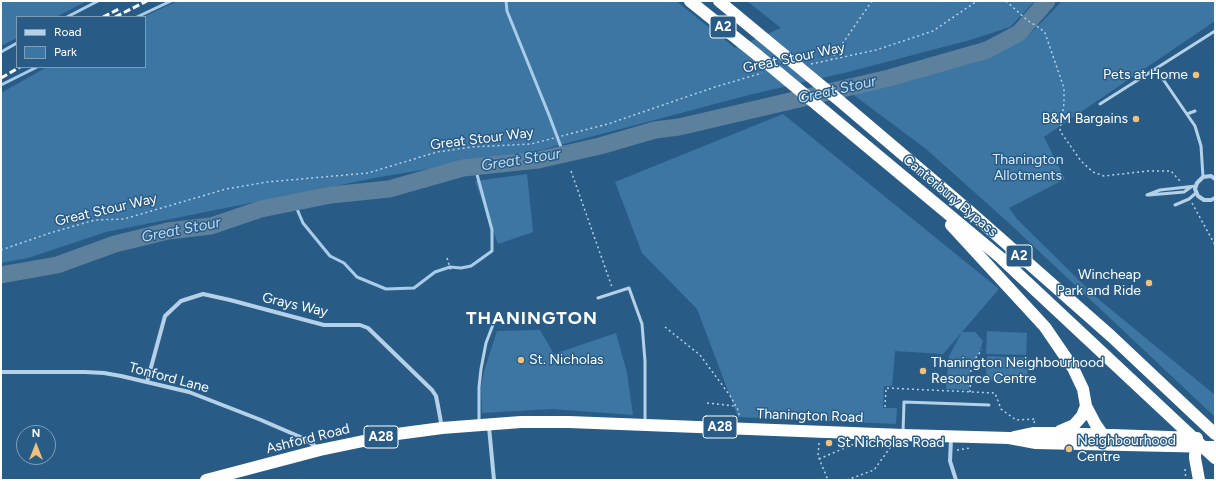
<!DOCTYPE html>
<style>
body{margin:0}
#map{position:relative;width:1216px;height:481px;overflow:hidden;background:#285c87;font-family:Figtree,sans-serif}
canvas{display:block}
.frame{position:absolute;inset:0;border:2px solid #fff;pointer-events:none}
.legend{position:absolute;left:16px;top:16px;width:130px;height:52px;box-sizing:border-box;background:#285c87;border:1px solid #7e9db7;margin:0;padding:5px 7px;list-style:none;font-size:12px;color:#fff}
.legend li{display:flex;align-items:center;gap:8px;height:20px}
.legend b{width:20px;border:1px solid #7e9db7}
.north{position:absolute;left:16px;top:425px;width:40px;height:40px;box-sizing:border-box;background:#285c87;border:1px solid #7e9db7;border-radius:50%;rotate:0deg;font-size:11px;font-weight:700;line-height:16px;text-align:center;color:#fff}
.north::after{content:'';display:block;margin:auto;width:14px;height:18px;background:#efc17b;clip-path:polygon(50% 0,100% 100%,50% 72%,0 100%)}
</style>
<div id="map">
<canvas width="1216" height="481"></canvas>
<div class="frame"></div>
<ul class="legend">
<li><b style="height:5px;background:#b4d1e8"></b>Road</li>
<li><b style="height:11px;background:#3d76a3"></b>Park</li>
</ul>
<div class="north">N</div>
</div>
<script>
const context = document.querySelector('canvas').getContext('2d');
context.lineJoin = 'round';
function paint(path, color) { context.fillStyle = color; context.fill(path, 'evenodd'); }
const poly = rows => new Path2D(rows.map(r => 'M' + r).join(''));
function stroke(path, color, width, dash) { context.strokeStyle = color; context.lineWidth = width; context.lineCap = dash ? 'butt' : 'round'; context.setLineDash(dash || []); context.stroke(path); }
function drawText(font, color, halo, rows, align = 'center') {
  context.font = font + ' Figtree,sans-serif'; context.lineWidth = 3; context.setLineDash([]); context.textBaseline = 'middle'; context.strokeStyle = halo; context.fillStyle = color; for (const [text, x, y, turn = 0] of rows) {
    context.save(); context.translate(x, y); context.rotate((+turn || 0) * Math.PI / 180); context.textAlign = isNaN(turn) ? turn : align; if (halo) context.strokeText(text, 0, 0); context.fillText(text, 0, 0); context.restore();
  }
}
paint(poly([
 [1,1,87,1,56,17,17,17,17,38,1,46],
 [178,1,676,1,735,48,781,28,747,1,1035,1,1010,27,970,40,848,72,749,95,541,150,380,177,106,232,28,258,1,263,1,93,47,67,145,67,145,17,143,17],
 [1062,1,1215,1,1215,21,1044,137,1065,179,1009,208,1017,219,1097,298,1215,395,1215,417,1009,223,926,149,851,93,995,55,1032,32],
 [783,114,999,289,943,354,895,351,892,386,884,386,883,408,897,408,896,424,738,417,697,309,642,253,615,182],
 [527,174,533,232,498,244,475,181],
 [540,330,554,354,616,333,627,373,633,415,552,409,482,413,481,386,485,368,497,331],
 [987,331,1027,333,1026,355,986,354],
 [962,332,975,332,983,341,980,351,970,367,969,390,946,389,949,356],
 [987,356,1028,358,1027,382,986,380]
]), '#3d76a3');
stroke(poly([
 [506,1,507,11,549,115,564,155],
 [67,17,98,1],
 [137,17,171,1],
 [1,52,17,43],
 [1,85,37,67],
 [294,202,303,223,330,256,344,263,357,277,386,289,414,288,435,272,450,267,461,268,471,266,492,251,492,230,475,167]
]), '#a9cde8', 3);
stroke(poly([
 [1,275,57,265,115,244,168,231,211,226,261,209,331,195,389,189,463,168,538,160,600,146,655,130,679,127,889,78,987,50,1019,33,1047,1]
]), '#5d809d', 17);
stroke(poly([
 [1006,1,1027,20,1041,29,1045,33,1064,88,1064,103,1060,131,1081,161,1093,172,1104,176,1148,171,1171,171,1180,181],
 [831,60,872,1],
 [811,64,876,50,933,31,977,1],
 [571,171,612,287],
 [1192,203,1215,245],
 [1,250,50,233,95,220,124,219,226,189,267,182,368,173,437,152,472,147,531,144,608,124,715,87,762,73],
 [447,258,451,271],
 [665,327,700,355,731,397,738,410,740,418],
 [970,392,971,369,974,360,982,350],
 [707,403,735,406],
 [885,407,886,388,995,393,1001,409,1016,420,1035,419,1034,423],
 [819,443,818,456,828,480],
 [957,450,971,448],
 [819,459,854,444],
 [1185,469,1186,480],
 [847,480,874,470,892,445]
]), '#b4d1e8', 1.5, [2, 3]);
stroke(poly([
 [1156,69,1195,126,1201,146,1203,177],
 [1100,104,1215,31],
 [1187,114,1195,111],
 [1147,195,1160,190,1196,186],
 [1149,195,1184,192,1191,187],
 [1175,205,1189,199,1196,193],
 [598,298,629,288,642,324,645,361,645,423],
 [479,422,479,387,481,369,486,343,494,322],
 [903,433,904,402,989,405]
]), '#b4d1e8', 3);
stroke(poly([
 [1215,179,1211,176,1203,177,1197,183,1195,189,1198,196,1204,200,1211,200,1215,198],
 [1,372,85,372,104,373,121,376,189,392,261,420,305,439,318,448],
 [147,382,165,316,181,301,203,294,230,300,324,325,360,325,368,328,432,390,436,396,438,406,442,428],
 [489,427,494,480],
 [951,439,950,461,956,480]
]), '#b4d1e8', 4);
stroke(poly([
 [690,1,756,54,1001,258,1215,458],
 [719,1,841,102,967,209,1111,336,1215,434],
 [951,225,1045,327,1073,368,1083,389,1086,406,1096,425,1103,435,1122,443],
 [1060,431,1074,425,1082,416,1086,406],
 [1014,437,1033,433,1055,433,1197,438],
 [1196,439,1195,458,1199,480],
 [206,480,320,450,397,434,442,428,521,422,569,422,903,435,1009,438,1036,443,1215,447]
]), '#fff', 12);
stroke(poly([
 [103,17,119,9],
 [115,17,147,1],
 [1,78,20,67]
]), '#fff', 3, [7, 3]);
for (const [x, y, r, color] of [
 [1196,75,4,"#efc17b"],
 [1136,119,4,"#efc17b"],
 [1149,283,4,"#efc17b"],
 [521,360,4,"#efc17b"],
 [923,371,4,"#efc17b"],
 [829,443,4,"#efc17b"],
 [1069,449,4,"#efc17b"]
]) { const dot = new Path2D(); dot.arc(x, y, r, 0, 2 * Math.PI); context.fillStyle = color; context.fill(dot); stroke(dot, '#285c87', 1.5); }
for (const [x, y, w] of [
 [723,27,26],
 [1019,256,26],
 [720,427,34],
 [381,437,34]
]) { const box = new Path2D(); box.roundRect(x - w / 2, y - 11, w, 22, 3); context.fillStyle = '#285c87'; context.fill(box); stroke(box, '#fff', 1); }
drawText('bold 13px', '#fff', null, [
 ["A2",723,27],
 ["A2",1019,256],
 ["A28",720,427],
 ["A28",381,437]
]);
drawText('14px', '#fff', '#285c87', [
 ["Great Stour Way",794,58,-12],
 ["Great Stour Way",482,139,-7],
 ["Canterbury Bypass",950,196,40],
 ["Great Stour Way",106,210,-13],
 ["Grays Way",295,305,13],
 ["Tonford Lane",169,378,15],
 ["Thanington Road",810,416,2],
 ["Ashford Road",308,439,-14]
]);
drawText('14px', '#fff', '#285c87', [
 ["Pets at Home",1188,75,"right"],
 ["B&M Bargains",1128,119,"right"],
 ["Wincheap",1141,275,"right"],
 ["Park and Ride",1141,291,"right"],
 ["St. Nicholas",529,360],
 ["Thanington Neighbourhood",931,363],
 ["Resource Centre",931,379],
 ["Neighbourhood",1077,441],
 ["Centre",1077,457],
 ["St Nicholas Road",837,443]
], 'left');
drawText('14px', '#d8e9f6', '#285c87', [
 ["Thanington",1028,160],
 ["Allotments",1028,176]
]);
drawText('italic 15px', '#c0dbef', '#285c87', [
 ["Great Stour",837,90,-13],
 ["Great Stour",521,160,-9],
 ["Great Stour",181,230,-11]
]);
context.letterSpacing = '1px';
drawText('bold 18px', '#fff', '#285c87', [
 ["THANINGTON",532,319]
]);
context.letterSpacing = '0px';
</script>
